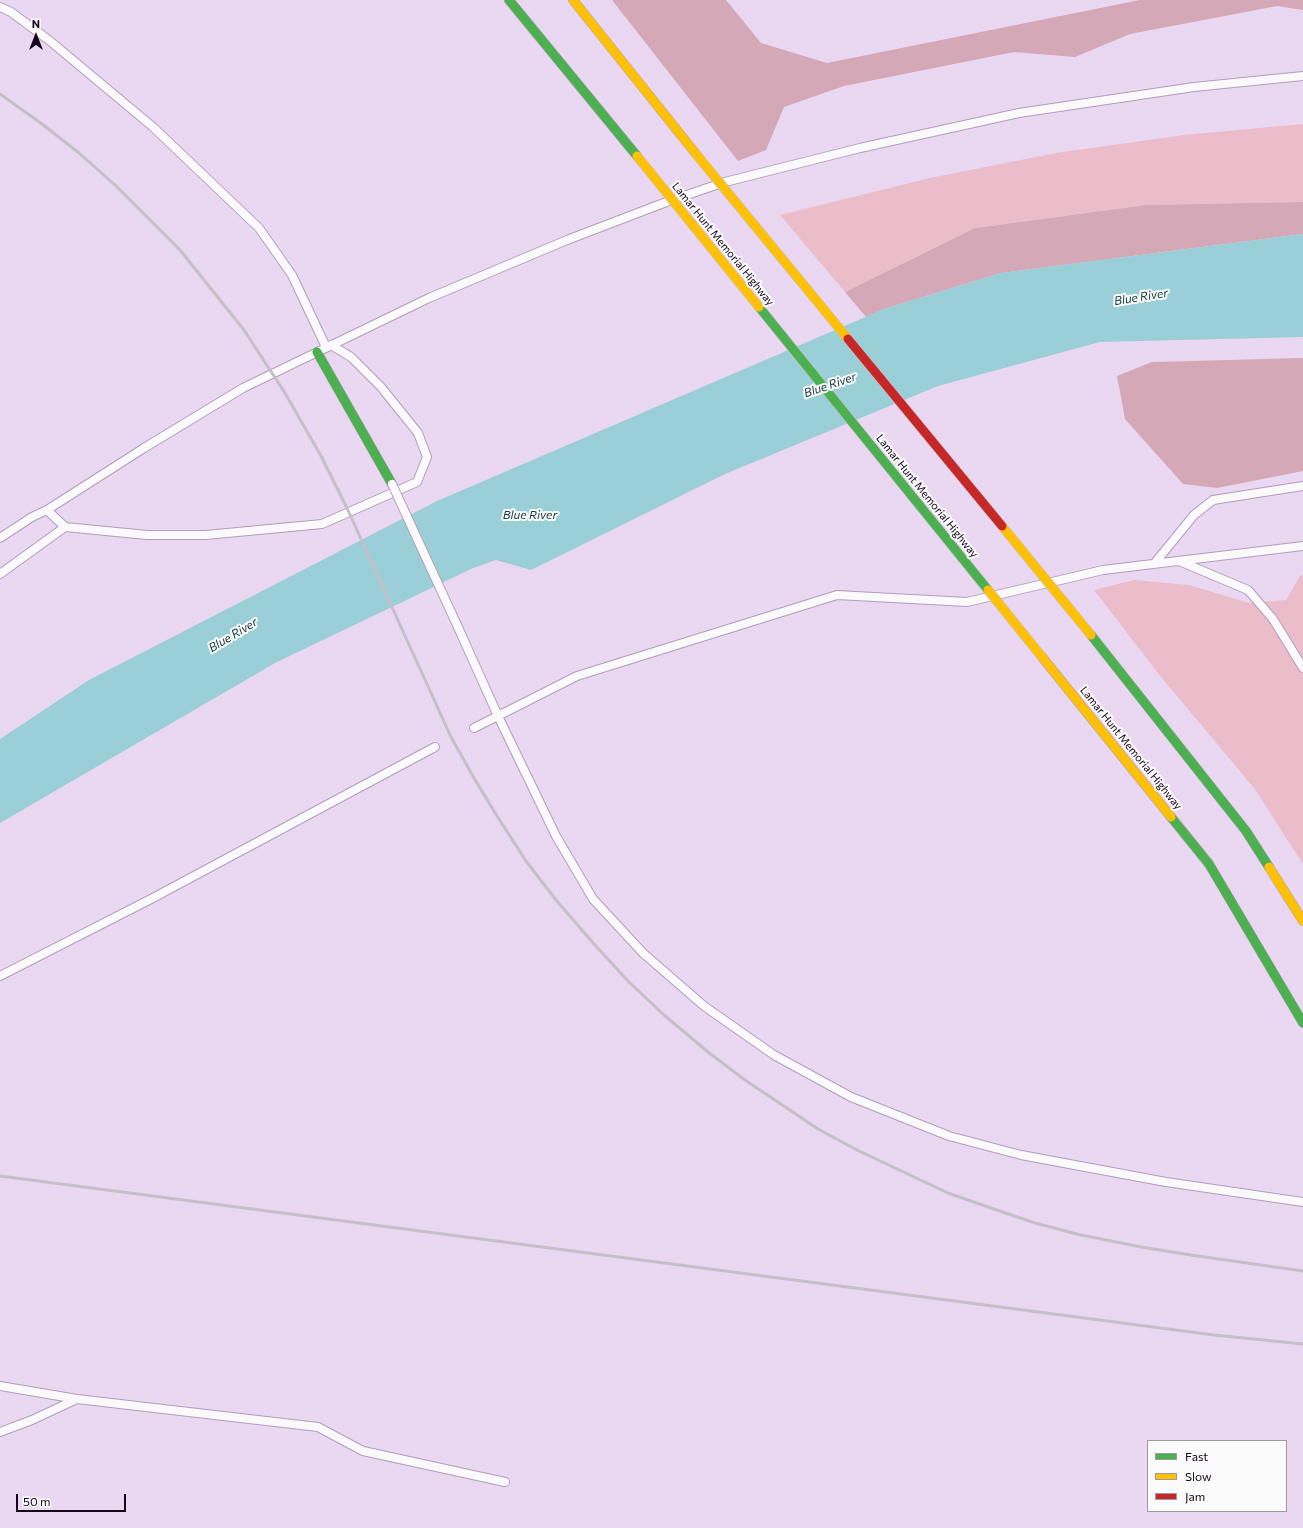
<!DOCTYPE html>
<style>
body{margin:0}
#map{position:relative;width:1303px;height:1528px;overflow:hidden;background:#ead7f2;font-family:Commissioner,sans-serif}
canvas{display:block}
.legend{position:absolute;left:1147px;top:1440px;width:140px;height:72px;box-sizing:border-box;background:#fbfbfb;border:1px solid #9f99a1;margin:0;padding:5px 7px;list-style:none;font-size:12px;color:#15061b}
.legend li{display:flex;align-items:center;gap:8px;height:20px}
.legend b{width:20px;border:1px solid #9f99a1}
.north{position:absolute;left:16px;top:16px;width:40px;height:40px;-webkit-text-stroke:3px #fbfbfb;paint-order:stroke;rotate:0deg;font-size:11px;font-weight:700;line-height:16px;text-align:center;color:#15061b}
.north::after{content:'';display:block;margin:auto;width:14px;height:18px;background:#15061b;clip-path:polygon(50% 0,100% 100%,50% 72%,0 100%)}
.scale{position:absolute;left:16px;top:1494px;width:110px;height:18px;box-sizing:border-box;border:2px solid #15061b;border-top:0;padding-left:5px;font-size:12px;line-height:14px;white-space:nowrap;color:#15061b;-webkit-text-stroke:3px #fbfbfb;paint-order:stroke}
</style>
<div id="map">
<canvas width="1303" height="1528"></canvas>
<ul class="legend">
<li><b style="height:5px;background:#4caf50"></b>Fast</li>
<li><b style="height:5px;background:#ffc107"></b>Slow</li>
<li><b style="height:5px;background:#c62828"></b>Jam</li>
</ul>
<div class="north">N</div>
<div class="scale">50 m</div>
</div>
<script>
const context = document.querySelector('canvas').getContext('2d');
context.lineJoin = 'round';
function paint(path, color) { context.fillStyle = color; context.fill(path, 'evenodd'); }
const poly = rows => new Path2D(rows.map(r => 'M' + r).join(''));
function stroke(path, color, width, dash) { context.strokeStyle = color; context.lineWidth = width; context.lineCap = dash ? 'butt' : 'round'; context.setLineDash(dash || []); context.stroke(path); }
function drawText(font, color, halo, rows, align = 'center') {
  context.font = font + ' Commissioner,sans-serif'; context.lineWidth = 4; context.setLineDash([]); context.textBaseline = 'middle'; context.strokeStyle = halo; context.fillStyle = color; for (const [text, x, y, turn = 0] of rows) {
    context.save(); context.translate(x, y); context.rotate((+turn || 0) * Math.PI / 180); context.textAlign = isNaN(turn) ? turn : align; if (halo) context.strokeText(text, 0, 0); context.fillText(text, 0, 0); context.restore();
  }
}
paint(poly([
 [1303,124,1303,202,1146,205,975,228,845,292,780,215,930,178,1056,153,1184,135],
 [1303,575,1303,864,1254,788,1161,677,1094,590,1134,580,1189,585,1249,603,1286,600,1300,576]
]), '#ebbdcb');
paint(poly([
 [612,0,726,0,761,43,827,63,1140,0,1303,0,1303,10,1277,6,1130,34,1075,57,1014,52,844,86,784,107,766,150,738,161],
 [1303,202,1303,234,1001,273,884,309,866,317,845,292,975,228,1146,205],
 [1303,358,1303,471,1217,488,1183,484,1125,419,1117,376,1152,362]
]), '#d5a8b7');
paint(poly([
 [1303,234,1303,337,1100,342,938,386,725,474,531,570,496,560,473,568,275,663,0,823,0,739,89,680,437,501,884,309,1001,273]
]), '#9acfd7');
const lane = poly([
 [0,7,11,12,50,41,153,127,259,228,292,275,326,347],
 [65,527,147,535,206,535,322,524,417,482,427,457,418,433,381,387,351,357,331,345],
 [0,538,32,517,47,510],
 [1179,561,1248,590,1273,619,1303,668],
 [1154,564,1194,515,1213,500,1303,486],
 [0,574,65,527,47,510,144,448,243,388,429,298,567,240,669,201,725,182,860,148,1019,113,1194,87,1303,76],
 [457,625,498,716,556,836,593,899,643,953,704,1006,774,1055,851,1097,949,1136,1021,1155,1166,1182,1303,1202],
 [474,728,577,676,837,595,967,602,1103,570,1303,546],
 [0,976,151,899,435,747],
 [0,1386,77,1399],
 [0,1432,32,1420,77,1399,318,1427,363,1451,505,1482]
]);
const fast = poly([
 [509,0,637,156],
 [317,352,392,484],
 [1091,635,1246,831,1269,867],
 [1171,817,1209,864,1303,1023]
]);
const slow = poly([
 [573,0,696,154],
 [1042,657,1171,817],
 [1269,867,1303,921]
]);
stroke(lane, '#af9fb6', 10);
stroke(fast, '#af9fb6', 10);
stroke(slow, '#af9fb6', 10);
stroke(lane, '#fcf9fd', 8);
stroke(fast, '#4caf50', 9);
stroke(slow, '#ffc107', 9);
stroke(poly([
 [0,94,42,124,79,153,115,185,180,250,244,330,285,393,321,456,346,506,451,737,474,778,497,816,526,861,556,900,594,944,629,982,664,1015,708,1052,745,1080,818,1129,857,1150,948,1193,988,1207,1035,1223,1081,1235,1141,1247,1191,1255,1303,1271],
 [0,1176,1214,1335,1303,1344]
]), '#c5bfc8', 3);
const laneBridge = poly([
 [392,484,457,625]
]);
const fastBridge = poly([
 [759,307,988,590]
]);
const slowBridge = poly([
 [696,154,848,339],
 [637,156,759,307],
 [1002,526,1091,635],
 [988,590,1042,657]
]);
const jamBridge = poly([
 [848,339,1002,526]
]);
stroke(laneBridge, '#af9fb6', 10, []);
stroke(fastBridge, '#c9bfcd', 10, []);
stroke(slowBridge, '#c9bfcd', 10, []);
stroke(jamBridge, '#c9bfcd', 10, []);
stroke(laneBridge, '#fcf9fd', 8);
stroke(fastBridge, '#4caf50', 9);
stroke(slowBridge, '#ffc107', 9);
stroke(jamBridge, '#c62828', 9);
drawText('11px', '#15061b', '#fbfbfb', [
 ["Lamar Hunt Memorial Highway",723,244,51],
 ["Lamar Hunt Memorial Highway",927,496,51],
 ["Lamar Hunt Memorial Highway",1131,748,51]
]);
drawText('italic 12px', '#123b3b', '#fbfbfb', [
 ["Blue River",1141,297,-9],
 ["Blue River",830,385,-19],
 ["Blue River",530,515],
 ["Blue River",233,635,-31]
]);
</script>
